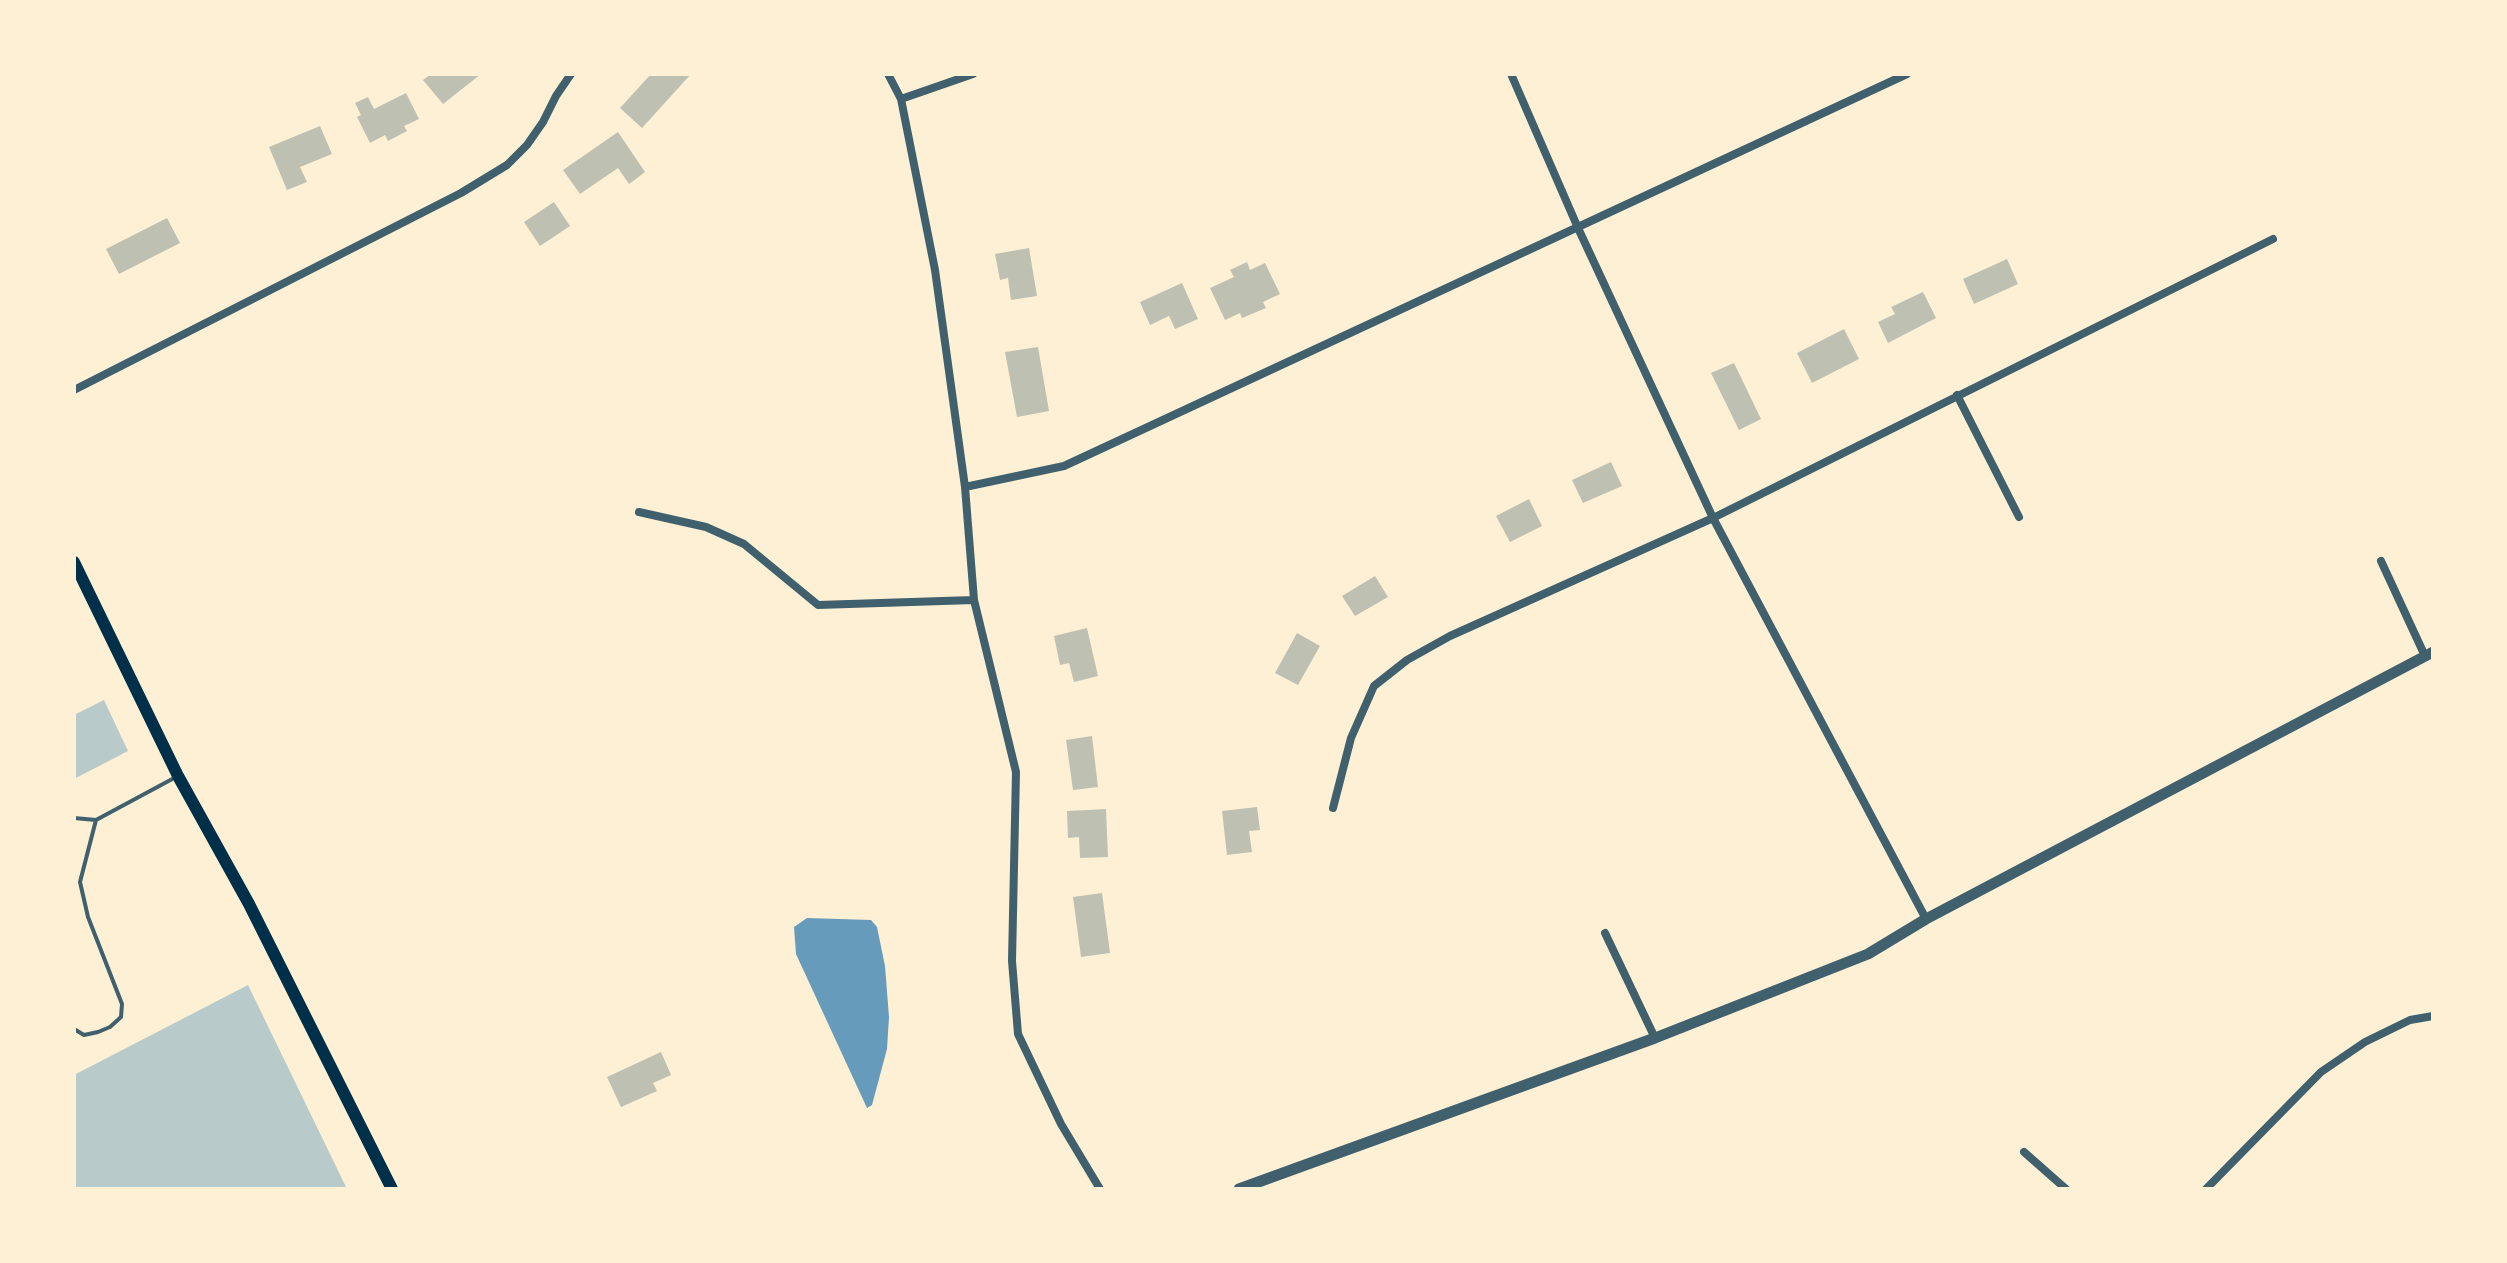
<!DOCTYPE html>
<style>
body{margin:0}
#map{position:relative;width:2507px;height:1263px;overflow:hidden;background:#fdf0d5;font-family:"IBM Plex Sans",sans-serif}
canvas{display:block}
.frame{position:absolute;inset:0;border:76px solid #fdf0d5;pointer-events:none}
</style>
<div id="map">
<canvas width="2507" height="1263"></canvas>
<div class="frame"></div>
</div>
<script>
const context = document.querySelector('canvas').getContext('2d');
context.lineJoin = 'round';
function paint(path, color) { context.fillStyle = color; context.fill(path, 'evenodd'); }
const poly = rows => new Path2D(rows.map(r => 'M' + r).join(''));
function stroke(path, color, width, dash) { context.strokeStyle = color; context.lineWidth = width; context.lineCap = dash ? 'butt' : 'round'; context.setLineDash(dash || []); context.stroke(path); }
paint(poly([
 [104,700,128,751,74,779,74,715],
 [248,985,347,1189,74,1189,74,1075]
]), '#b9caca');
paint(poly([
 [807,918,871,920,877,927,885,966,889,1017,887,1049,872,1105,867,1108,796,954,794,927]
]), '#669bbc');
paint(poly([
 [431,74,481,74,443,104,423,80],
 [651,74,691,74,642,128,620,108],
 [406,93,419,119,404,126,407,131,388,141,385,135,370,143,357,117,361,115,355,103,368,97,374,109],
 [320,126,332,154,300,167,307,182,287,190,269,147],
 [618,132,645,172,629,184,618,168,580,194,563,170],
 [554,202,570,226,540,246,524,222],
 [167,218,180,243,119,274,106,249],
 [1029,248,1037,296,1011,300,1008,278,1000,280,995,254],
 [2007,259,2018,284,1974,304,1963,279],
 [1247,262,1250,270,1265,263,1280,294,1263,302,1266,308,1242,318,1240,313,1225,320,1210,288,1234,277,1230,270],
 [1182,283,1198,319,1175,329,1169,316,1150,325,1140,302],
 [1923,292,1936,318,1888,343,1878,322,1895,314,1891,307],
 [1844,329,1859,359,1812,383,1797,353],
 [1038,347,1049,411,1017,417,1005,352],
 [1734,363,1761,419,1739,430,1711,373],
 [1611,462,1622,486,1583,503,1572,480],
 [1529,499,1542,526,1510,542,1496,516],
 [1375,576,1388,597,1355,616,1342,596],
 [1087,628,1098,676,1074,682,1069,663,1060,665,1054,636],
 [1297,633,1320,646,1298,685,1275,673],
 [1092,736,1098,787,1073,790,1066,740],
 [1257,807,1260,830,1249,831,1252,852,1227,855,1222,811],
 [1106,809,1108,857,1080,858,1079,837,1068,838,1067,811],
 [1102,893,1110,953,1081,957,1073,897],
 [661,1052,671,1075,653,1083,657,1091,621,1107,607,1077]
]), '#bec0b2');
stroke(poly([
 [74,818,96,820,176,777],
 [74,1029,84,1035,98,1032,110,1027,121,1017,122,1004,88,917,80,882,96,820]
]), '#3f606c', 4);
stroke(poly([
 [888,74,901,99,935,270,965,487,974,600,1016,772,1012,961,1018,1034,1061,1124,1100,1189],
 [1511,74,1578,228,1713,518,1926,919],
 [901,99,973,74],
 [74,390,461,193,507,165,527,145,543,122,556,96,571,74],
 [1957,395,2019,517],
 [965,487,1064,466,1907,74],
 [639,512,706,527,744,544,818,605,974,600],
 [2381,561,2425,656],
 [1333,808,1351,738,1374,686,1407,660,1450,636,1713,518,2273,239],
 [1605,933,1655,1038],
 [2024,1152,2066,1189],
 [2206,1189,2321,1072,2365,1042,2410,1020,2433,1016]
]), '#3f606c', 8);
stroke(poly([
 [1239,1189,1655,1038,1868,954,1926,919,2433,652]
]), '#3f606c', 11);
stroke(poly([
 [74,562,178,776,249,904,392,1189]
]), '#003049', 12);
</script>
